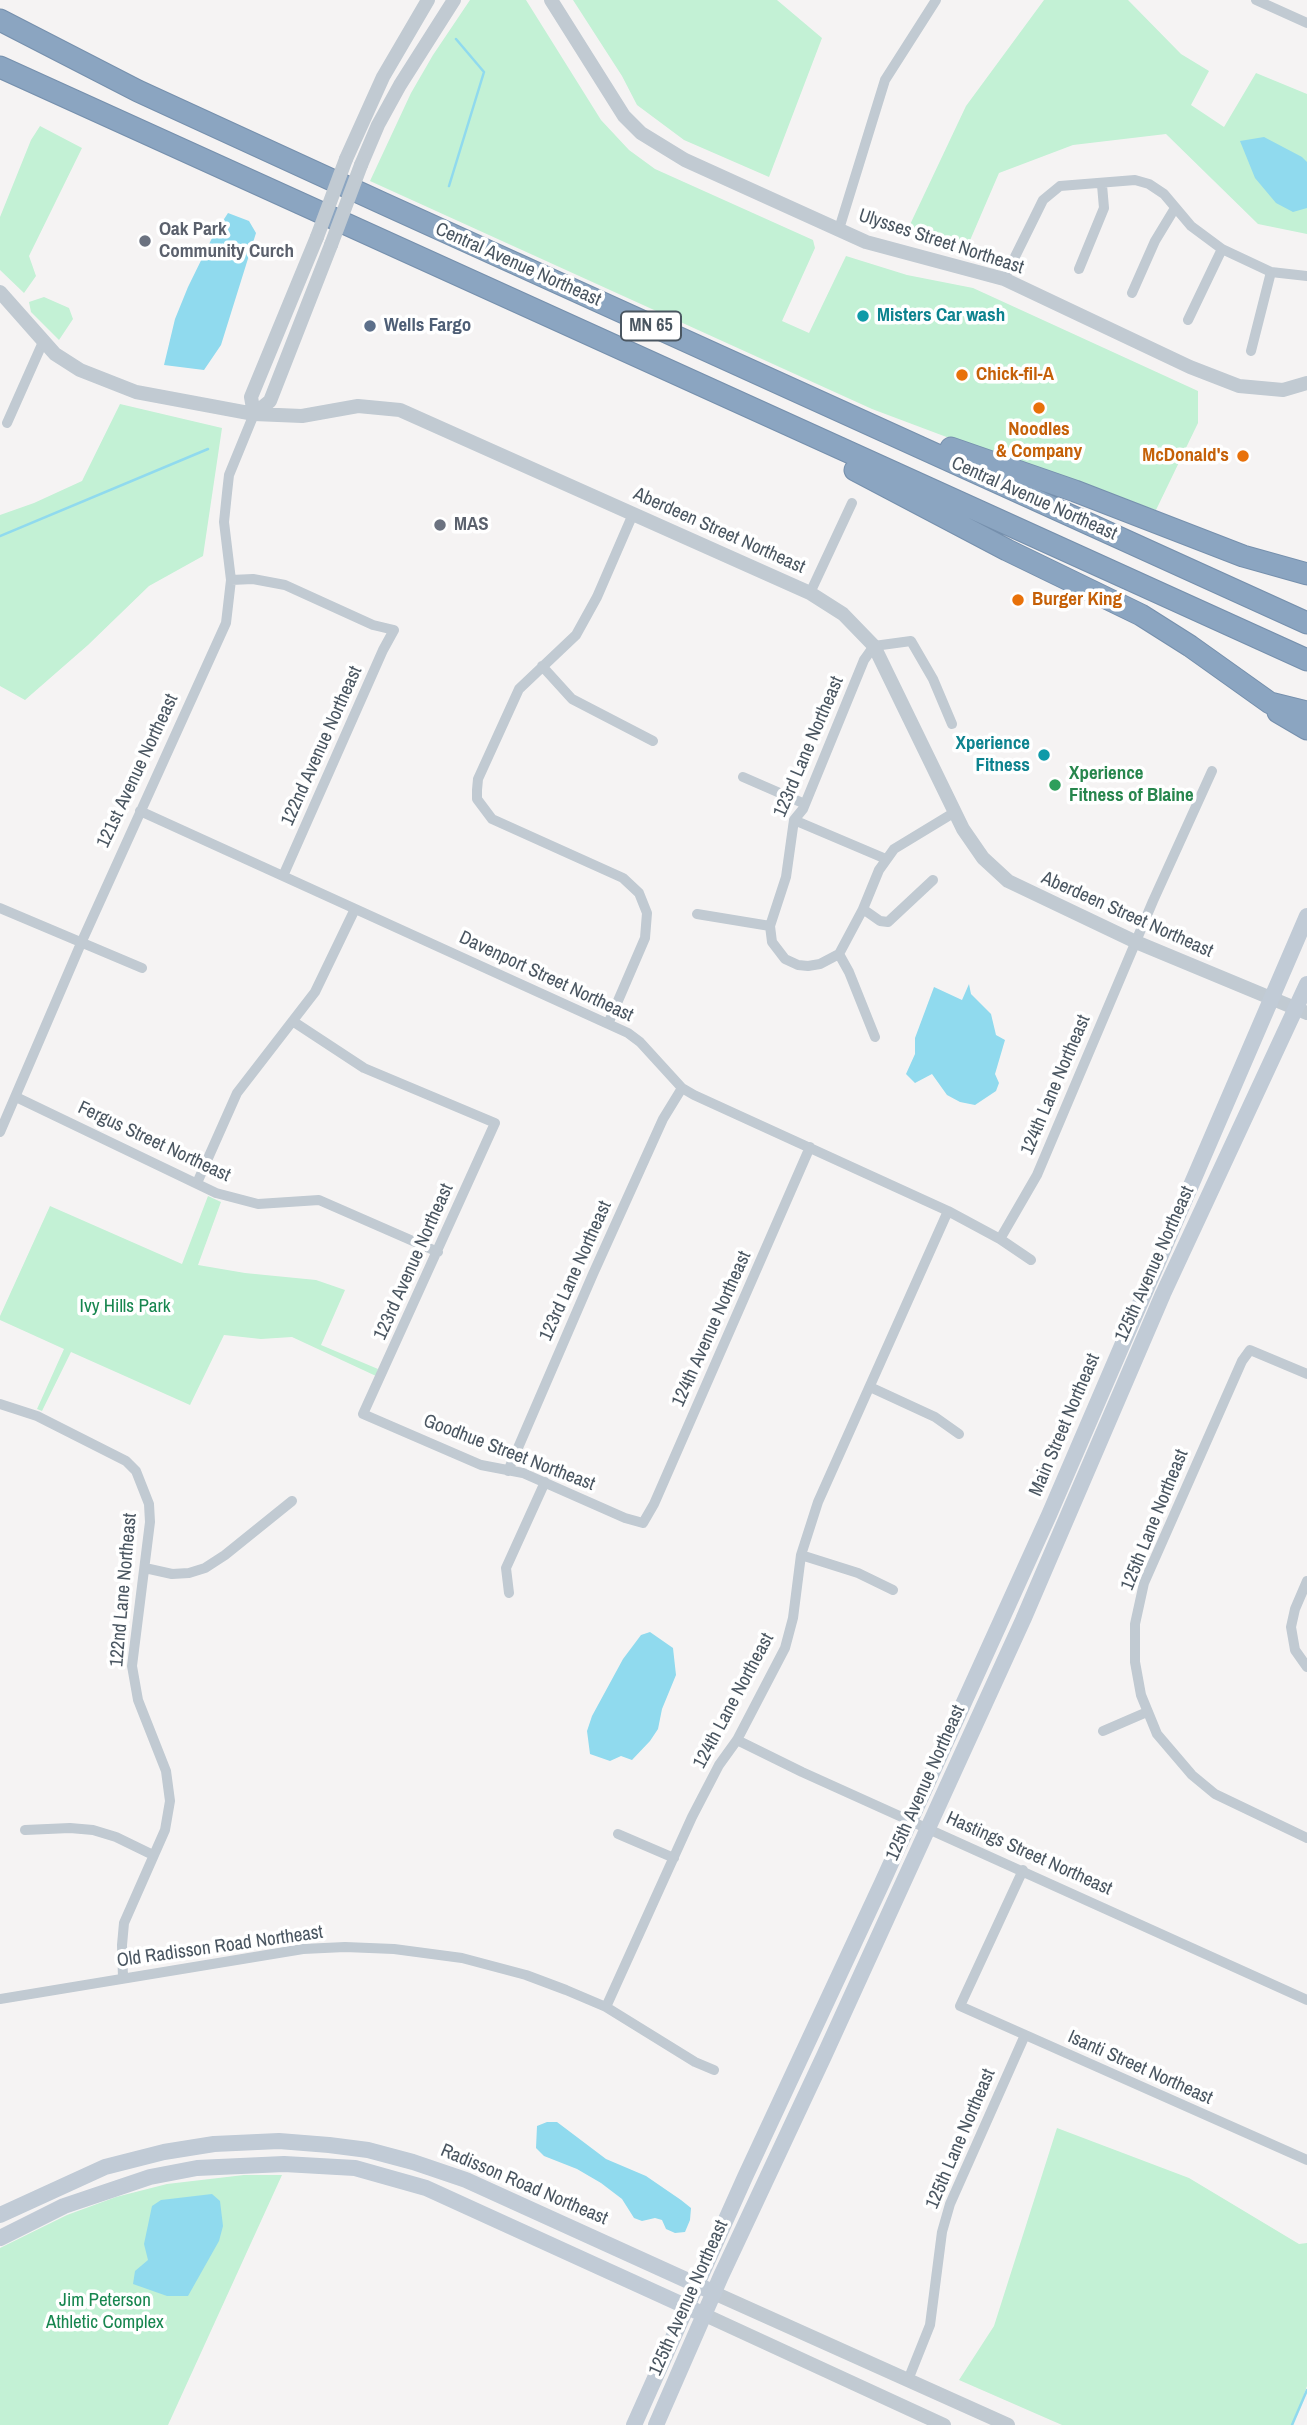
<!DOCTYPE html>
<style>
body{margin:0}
canvas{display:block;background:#f5f3f3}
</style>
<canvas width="1307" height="2425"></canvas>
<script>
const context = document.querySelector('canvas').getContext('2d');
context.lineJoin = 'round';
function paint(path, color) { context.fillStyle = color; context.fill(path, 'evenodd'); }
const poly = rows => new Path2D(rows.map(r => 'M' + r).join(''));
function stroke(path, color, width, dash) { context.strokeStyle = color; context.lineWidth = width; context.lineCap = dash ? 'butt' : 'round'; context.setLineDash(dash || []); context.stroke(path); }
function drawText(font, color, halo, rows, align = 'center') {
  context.font = font + ' "Archivo Narrow",sans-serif'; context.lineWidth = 7; context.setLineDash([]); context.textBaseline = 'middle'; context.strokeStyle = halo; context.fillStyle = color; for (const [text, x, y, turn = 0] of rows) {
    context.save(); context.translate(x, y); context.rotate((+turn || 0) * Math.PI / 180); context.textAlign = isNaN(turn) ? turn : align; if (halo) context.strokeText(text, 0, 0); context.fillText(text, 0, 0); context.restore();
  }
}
paint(poly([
 [470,0,526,0,601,120,629,150,655,169,813,240,815,248,782,321,809,333,846,256,907,275,973,288,1198,391,1198,423,1156,510,1053,477,872,409,370,181,411,93,433,55],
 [573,0,777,0,822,38,769,177,684,140,637,105,622,76],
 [1044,0,1128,0,1181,54,1209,71,1191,105,1224,127,1256,73,1307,94,1307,234,1258,224,1166,134,1073,145,999,173,968,245,906,233,966,106],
 [40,126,82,148,29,256,36,276,24,293,0,270,0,217,31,140],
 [44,297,69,308,73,319,59,340,31,312,29,302],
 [120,404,222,428,203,556,149,586,88,645,25,700,0,686,0,515,34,503,82,481],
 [208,1196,221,1202,198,1265,245,1273,316,1280,345,1290,321,1345,378,1369,376,1376,292,1337,261,1339,224,1335,190,1405,71,1352,42,1411,37,1409,64,1349,0,1320,0,1316,50,1206,182,1264],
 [1057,2128,1189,2178,1299,2244,1307,2243,1307,2386,1293,2425,1062,2425,959,2380,994,2326],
 [244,2175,282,2175,168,2425,0,2425,0,2248,67,2215,116,2197,167,2184]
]), '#c3f1d5');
paint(poly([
 [1264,137,1302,157,1307,162,1307,208,1293,212,1276,203,1255,178,1240,141],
 [228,213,249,221,256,233,221,345,204,370,164,365,175,319,188,287,213,236],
 [969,984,971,994,991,1014,996,1035,1005,1040,995,1074,999,1083,996,1091,975,1105,960,1102,947,1095,932,1074,915,1083,906,1074,915,1054,915,1038,934,987,962,1000],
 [650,1632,673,1648,676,1675,662,1709,658,1729,650,1741,632,1760,621,1756,610,1761,590,1754,587,1731,592,1716,623,1659,641,1635],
 [547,2122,557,2122,606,2159,646,2176,681,2200,691,2208,690,2220,685,2232,675,2233,666,2229,662,2220,655,2218,642,2221,634,2218,622,2199,601,2183,577,2169,544,2156,536,2148,537,2126],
 [212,2194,220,2201,223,2226,219,2241,188,2296,167,2296,133,2284,135,2271,148,2260,144,2244,152,2206,161,2200]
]), '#90daee');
stroke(poly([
 [449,186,484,72,456,39],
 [0,536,208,449],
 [1292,2425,1307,2390]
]), '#90daee', 2.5);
const motorway = poly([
 [0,20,138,91,382,203,1307,623],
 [0,67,1307,660],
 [951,448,1075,491,1243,556,1307,574],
 [855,470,1007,550,1141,615,1190,646,1270,703,1307,712],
 [1278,712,1307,729]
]);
stroke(motorway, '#7690ad', 23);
stroke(poly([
 [1256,0,1307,23],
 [839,229,885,80,936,0],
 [1079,269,1104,208,1102,185],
 [1004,279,1043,200,1060,186,1135,180,1149,184,1164,194,1191,226,1222,249,1271,272,1307,276],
 [1132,293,1155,241,1175,208],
 [1188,320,1222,249],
 [1251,351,1271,272],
 [7,423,43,342],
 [231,580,253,579,285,585,373,625,394,630,383,650,283,876],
 [810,593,852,503],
 [542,666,572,699,653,741],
 [952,724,933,679,911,641,874,646,864,660,803,809,794,820,786,877,770,926,772,942,785,959,798,965,808,966,820,964,839,954,863,909,879,870,894,849,955,812],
 [743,777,805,804],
 [140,811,628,1033,640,1042,682,1088,694,1095,948,1211,1000,1239,1031,1260],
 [794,820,886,859],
 [0,908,142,968],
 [863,909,880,921,888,922,933,880],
 [697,914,770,926],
 [839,954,849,972,875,1037],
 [294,1022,364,1068,495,1123,363,1414,481,1465,523,1473,625,1518,643,1523,654,1504,810,1147],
 [608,1024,645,938,647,913,639,893,623,878,492,819,477,799,477,790,478,779,519,689,576,635,597,597,633,514],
 [16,1097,216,1193,258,1204,319,1200,438,1252],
 [0,1132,82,941,226,623,231,580,224,522,227,493,229,475,254,414],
 [197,1183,237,1093,315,992,355,909],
 [1000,1239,1037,1175,1153,901,1212,771],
 [1307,1374,1250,1350,1242,1361,1144,1583,1135,1624,1135,1662,1141,1695,1157,1734,1192,1775,1215,1794,1307,1838],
 [870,1387,935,1417,959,1434],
 [0,1404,37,1416,126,1461,136,1471,149,1504,150,1522,132,1666,138,1700,166,1771,170,1801,165,1830,124,1923,122,1945,123,1978],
 [508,1471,593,1274,663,1119,682,1088],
 [801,1555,858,1573,893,1590],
 [145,1568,172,1574,189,1573,205,1568,225,1555,292,1501],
 [1307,1581,1295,1609,1291,1627,1295,1650,1307,1667],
 [509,1593,506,1568,545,1482],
 [1103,1731,1147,1712],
 [737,1740,802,1772,1307,2000],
 [25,1830,70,1828,93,1830,116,1837,153,1855],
 [618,1834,674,1858],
 [1023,1870,960,2006,1307,2160],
 [0,1999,303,1949,345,1947,394,1949,462,1958,526,1975,566,1990,606,2007,695,2062,714,2070],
 [606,2007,692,1817,719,1765,737,1740,785,1648,793,1618,801,1555,818,1502,948,1211],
 [908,2380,930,2325,942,2232,950,2204,1025,2035]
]), '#c1cad2', 10);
stroke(poly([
 [551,0,624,116,641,133,685,160,866,242,1004,279,1190,367,1239,386,1283,390,1307,383],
 [346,159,383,77,428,0],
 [361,165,378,125,400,85,454,0],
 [0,292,55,354,80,370,136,392,254,414,302,416,358,406,400,410,810,593,843,614,874,646,963,829,983,858,1008,881,1136,942,1307,1013],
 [254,414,251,397,317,237],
 [254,414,270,401,331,245],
 [714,2293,1008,2425],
 [705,2315,944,2425]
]), '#c1cad2', 14);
stroke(poly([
 [0,2215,105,2167,164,2152,214,2144,279,2141,329,2145,368,2150,413,2162,466,2180,706,2289],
 [0,2238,64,2206,150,2177,197,2168,284,2164,355,2168,426,2188,696,2311],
 [634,2425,745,2177,882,1883,1049,1515,1307,916],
 [656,2425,721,2276,824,2056,1023,1620,1163,1294,1307,984]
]), '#c1cbd6', 16);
stroke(motorway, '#8ba5c1', 21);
stroke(poly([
 [317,237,346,159],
 [331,245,361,165]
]), '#c1cad2', 14);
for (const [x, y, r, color] of [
 [145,241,7,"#6b7280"],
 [863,316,7,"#0f9aa8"],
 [370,326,7,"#5c6f8a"],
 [962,375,7,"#e8710a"],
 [1039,408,7,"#e8710a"],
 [1243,456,7,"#e8710a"],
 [440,525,7,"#6b7280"],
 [1018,600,7,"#e8710a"],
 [1044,755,7,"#0f9aa8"],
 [1055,785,7,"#2e9e5b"]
]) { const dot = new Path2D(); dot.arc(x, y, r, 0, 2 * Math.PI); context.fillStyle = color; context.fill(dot); stroke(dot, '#fff', 2.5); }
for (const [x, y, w] of [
 [651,326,60]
]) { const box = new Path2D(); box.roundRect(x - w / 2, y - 14.5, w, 29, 5); context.fillStyle = '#fff'; context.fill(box); stroke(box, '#4a5661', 2); }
drawText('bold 18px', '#4a5661', null, [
 ["MN 65",651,326]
]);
drawText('bold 19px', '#5b616d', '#fff', [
 ["Oak Park",159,230],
 ["Community Curch",159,252],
 ["MAS",454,525]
], 'left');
drawText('19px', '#4a5661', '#fff', [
 ["Ulysses Street Northeast",941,242,18],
 ["Central Avenue Northeast",518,265,24],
 ["Central Avenue Northeast",1034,499,24],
 ["Aberdeen Street Northeast",719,531,24],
 ["122nd Avenue Northeast",322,746,-66],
 ["123rd Lane Northeast",809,747,-67],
 ["121st Avenue Northeast",138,771,-65],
 ["Aberdeen Street Northeast",1127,915,24],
 ["Davenport Street Northeast",546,977,25],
 ["124th Lane Northeast",1056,1085,-67],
 ["Fergus Street Northeast",154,1142,25],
 ["123rd Avenue Northeast",414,1262,-66],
 ["125th Avenue Northeast",1155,1264,-66],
 ["123rd Lane Northeast",576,1271,-66],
 ["124th Avenue Northeast",712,1329,-66],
 ["Main Street Northeast",1065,1425,-67],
 ["Goodhue Street Northeast",509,1453,21],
 ["125th Lane Northeast",1155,1520,-68],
 ["122nd Lane Northeast",124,1590,-85],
 ["124th Lane Northeast",734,1701,-62],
 ["125th Avenue Northeast",926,1783,-66],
 ["Hastings Street Northeast",1029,1854,24],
 ["Old Radisson Road Northeast",220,1947,-8],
 ["Isanti Street Northeast",1140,2068,24],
 ["125th Lane Northeast",961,2139,-67],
 ["Radisson Road Northeast",524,2185,23],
 ["125th Avenue Northeast",689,2298,-66]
]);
drawText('bold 19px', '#0d838f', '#fff', [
 ["Misters Car wash",877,316],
 ["Xperience",1030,744,"right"],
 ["Fitness",1030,766,"right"]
], 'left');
drawText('bold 19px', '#4e5e75', '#fff', [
 ["Wells Fargo",384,326]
], 'left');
drawText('bold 19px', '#c56008', '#fff', [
 ["Chick-fil-A",976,375],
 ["Noodles",1039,430,"center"],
 ["& Company",1039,452,"center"],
 ["McDonald's",1229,456,"right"],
 ["Burger King",1032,600]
], 'left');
drawText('bold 19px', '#27864d', '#fff', [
 ["Xperience",1069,774],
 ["Fitness of Blaine",1069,796]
], 'left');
drawText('19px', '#17864f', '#fff', [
 ["Ivy Hills Park",125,1307],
 ["Jim Peterson",105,2301],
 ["Athletic Complex",105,2323]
]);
</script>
